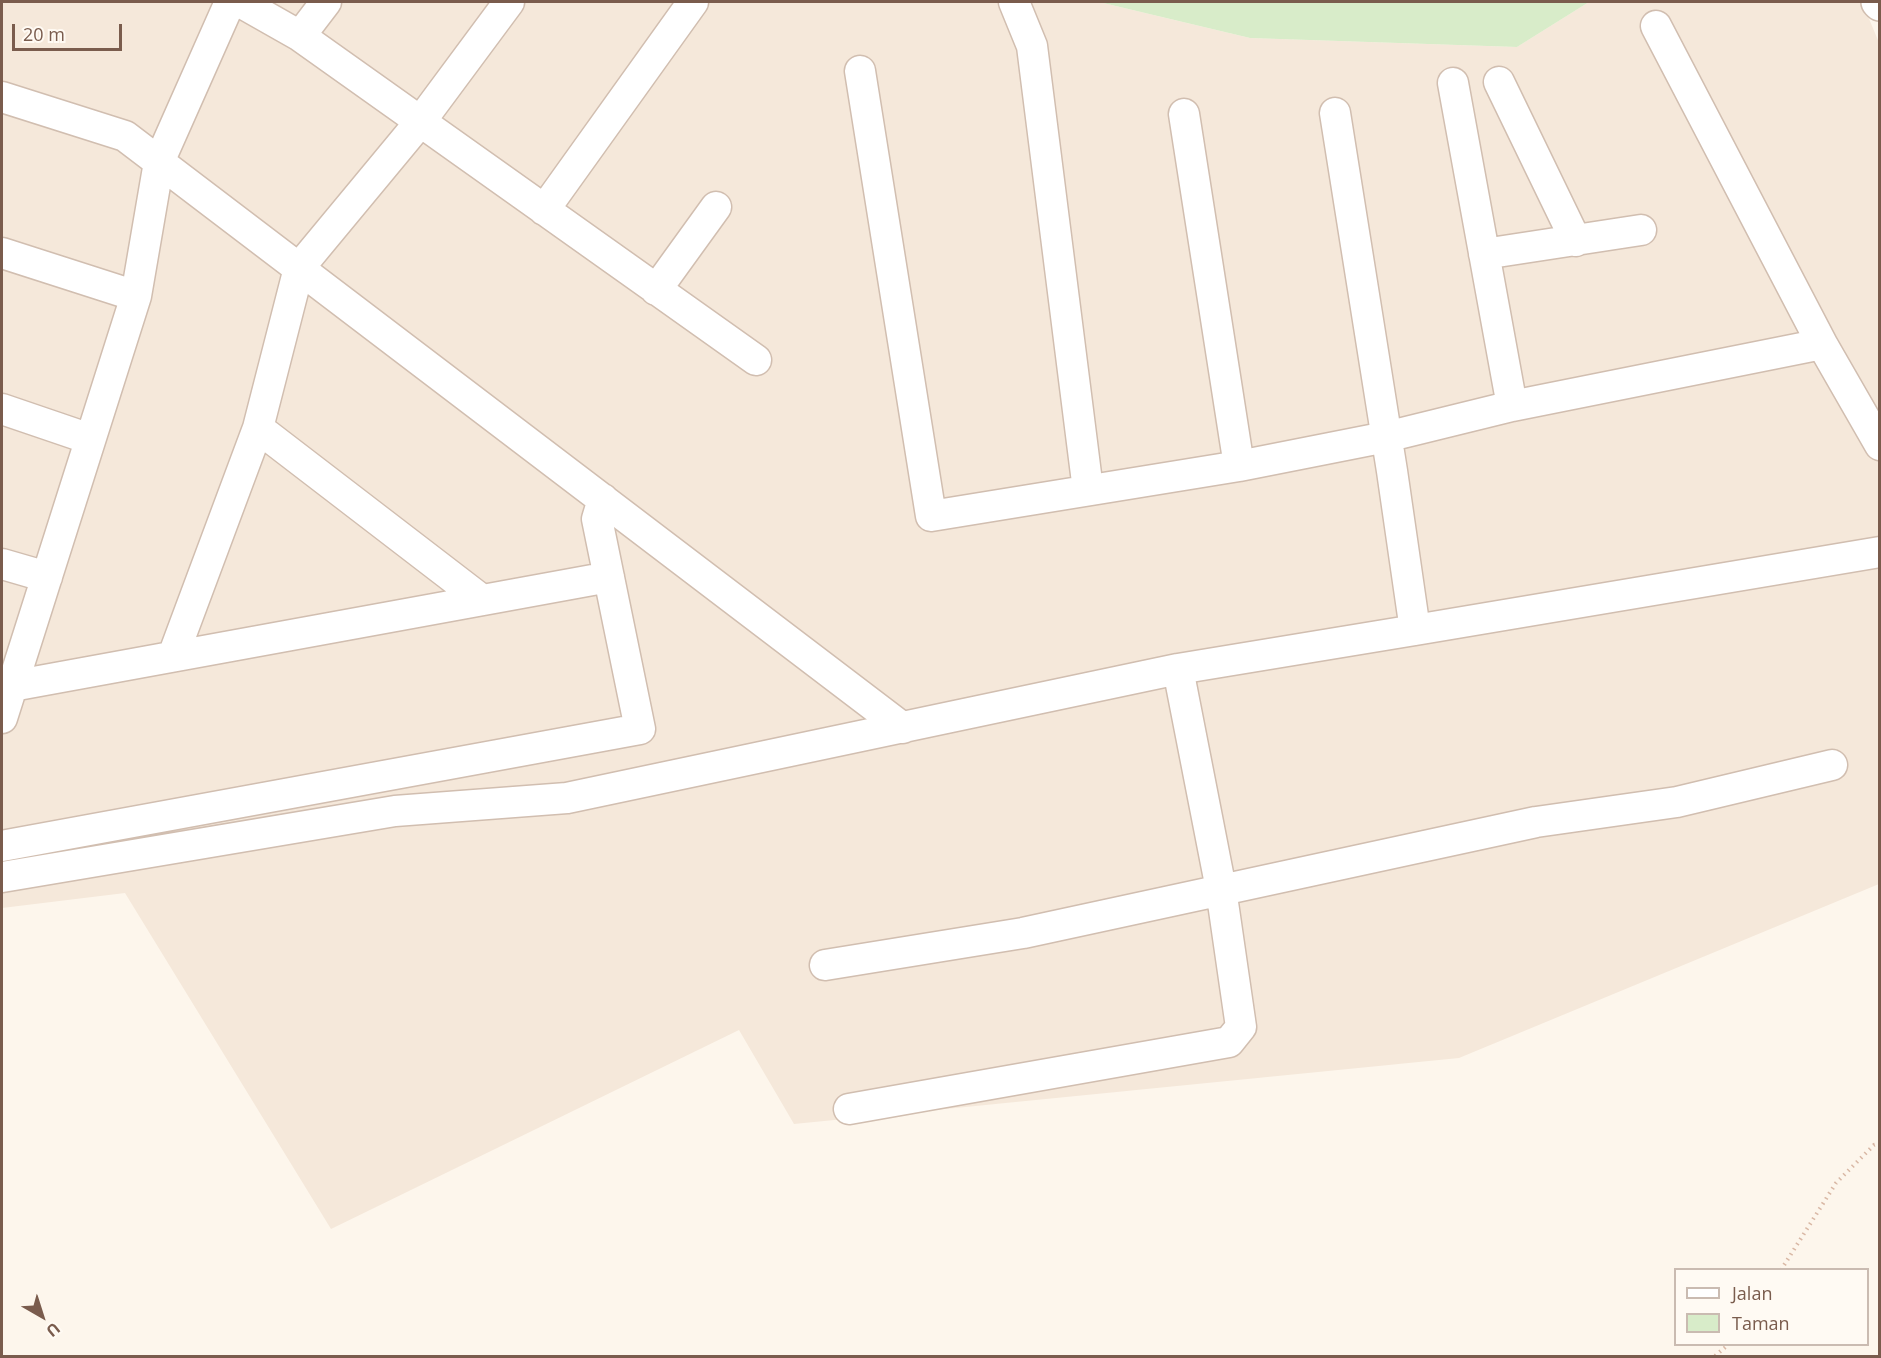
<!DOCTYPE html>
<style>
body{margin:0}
#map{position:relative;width:1881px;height:1358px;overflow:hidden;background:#fdf6ec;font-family:"Open Sans",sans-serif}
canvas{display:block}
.frame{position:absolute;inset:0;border:3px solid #7a5c4d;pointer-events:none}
.legend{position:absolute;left:1674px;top:1268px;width:195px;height:78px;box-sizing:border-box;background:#fffaf3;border:2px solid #cabbb1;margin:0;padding:8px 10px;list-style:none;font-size:18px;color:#7a5c4d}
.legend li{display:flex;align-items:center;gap:12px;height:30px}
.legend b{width:30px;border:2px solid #cabbb1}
.north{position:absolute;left:12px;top:1286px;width:60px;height:60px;-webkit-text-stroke:4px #fffaf3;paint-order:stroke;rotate:141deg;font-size:16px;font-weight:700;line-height:24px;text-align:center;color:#7a5c4d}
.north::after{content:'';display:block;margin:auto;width:21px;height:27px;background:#7a5c4d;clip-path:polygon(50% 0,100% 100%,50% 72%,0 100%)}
.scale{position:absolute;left:12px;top:24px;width:110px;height:27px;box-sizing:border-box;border:3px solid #7a5c4d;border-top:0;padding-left:8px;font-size:18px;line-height:21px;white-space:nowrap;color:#7a5c4d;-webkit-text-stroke:4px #fffaf3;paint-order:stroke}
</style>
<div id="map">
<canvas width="1881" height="1358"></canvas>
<div class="frame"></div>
<ul class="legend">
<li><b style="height:8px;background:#fff"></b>Jalan</li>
<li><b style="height:16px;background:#d8ecc9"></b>Taman</li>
</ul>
<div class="north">U</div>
<div class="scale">20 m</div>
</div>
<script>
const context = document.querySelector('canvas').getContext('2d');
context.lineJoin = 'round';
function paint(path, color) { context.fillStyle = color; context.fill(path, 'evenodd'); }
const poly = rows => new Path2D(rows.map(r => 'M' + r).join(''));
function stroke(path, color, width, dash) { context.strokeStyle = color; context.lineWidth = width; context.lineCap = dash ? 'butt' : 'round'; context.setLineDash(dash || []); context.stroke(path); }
paint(poly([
 [2,2,1099,2,1250,38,1517,47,1589,2,1862,2,1880,45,1879,884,1459,1058,794,1124,739,1030,331,1229,125,893,2,908]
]), '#f5e8da');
paint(poly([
 [1099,2,1589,2,1517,47,1250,38]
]), '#d8ecc9');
const minor = poly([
 [240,2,300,36,756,360],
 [1014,2,1032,46,1088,490],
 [1656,26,1822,344],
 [300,36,326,2],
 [860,71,931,516,1239,466,1386,437,1512,406,1822,344,1880,445],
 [1499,82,1576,241],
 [1453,83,1512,406],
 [2,97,125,136,903,728],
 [1184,114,1239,466],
 [544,210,693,2],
 [2,253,136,296],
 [1484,254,1641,230],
 [656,290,716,207],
 [2,409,90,439],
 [258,428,482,600],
 [2,564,47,577],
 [1415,630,1880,552],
 [173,656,258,428,299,268,420,122,509,2],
 [12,686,609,577],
 [2,718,136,296,159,162,230,2],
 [2,846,640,729,597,519,603,499],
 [2,877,395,811,567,798,1178,669,1415,630,1392,471,1335,113],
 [825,965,1023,933,1536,822,1677,802,1832,765],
 [849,1109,1229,1042,1241,1027,1221,889,1178,669]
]);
const tertiary = poly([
 [1878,2,1880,4]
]);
stroke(minor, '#d1beb0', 33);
stroke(tertiary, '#d1beb0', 36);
stroke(poly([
 [1781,1270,1836,1183,1874,1145,1880,1143],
 [1715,1356,1729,1344]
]), '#d9b8a5', 4, [1.5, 4.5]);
stroke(minor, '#fff', 30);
stroke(tertiary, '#fff', 33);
</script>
